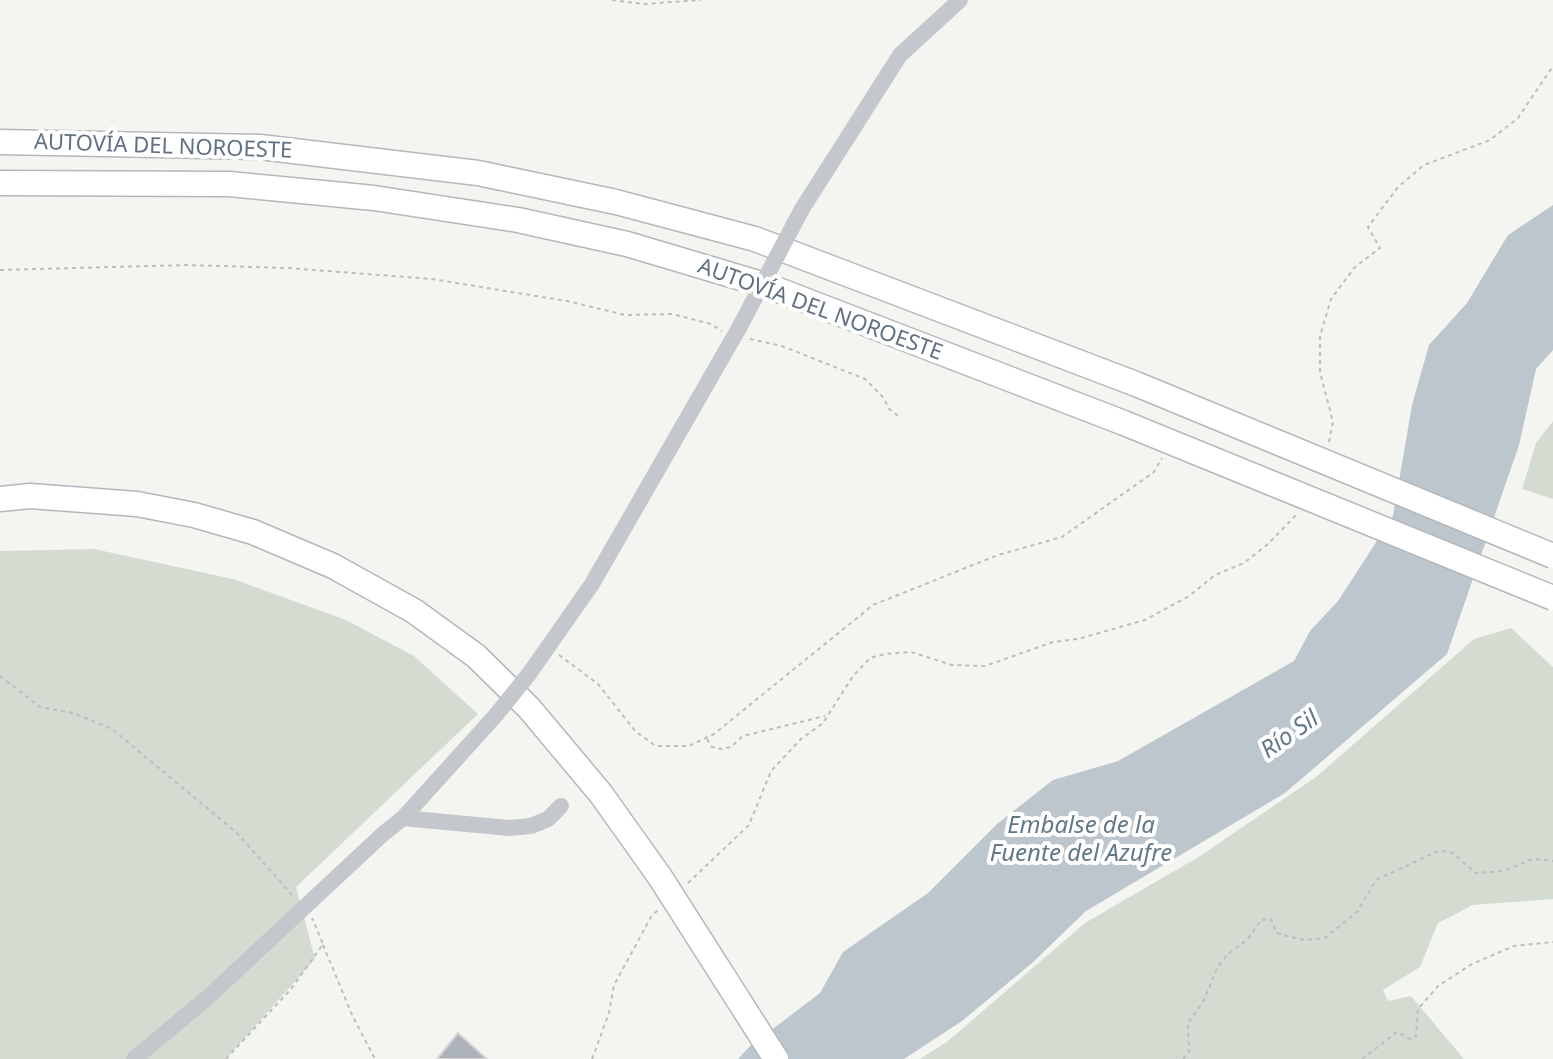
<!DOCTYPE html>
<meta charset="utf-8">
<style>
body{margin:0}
canvas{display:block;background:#f4f5f1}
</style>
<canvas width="1553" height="1059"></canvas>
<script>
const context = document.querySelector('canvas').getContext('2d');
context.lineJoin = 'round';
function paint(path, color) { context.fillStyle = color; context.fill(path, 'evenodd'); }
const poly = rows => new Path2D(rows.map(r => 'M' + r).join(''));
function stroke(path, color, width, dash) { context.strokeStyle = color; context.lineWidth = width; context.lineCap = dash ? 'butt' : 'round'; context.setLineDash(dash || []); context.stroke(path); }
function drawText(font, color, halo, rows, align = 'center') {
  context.font = font + ' "Noto Sans",sans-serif'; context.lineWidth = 8; context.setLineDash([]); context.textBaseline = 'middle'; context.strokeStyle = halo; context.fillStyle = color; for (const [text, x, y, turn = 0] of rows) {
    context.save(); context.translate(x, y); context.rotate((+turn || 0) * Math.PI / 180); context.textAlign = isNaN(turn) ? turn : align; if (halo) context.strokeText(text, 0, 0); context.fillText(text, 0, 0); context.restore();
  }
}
paint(poly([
 [1553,421,1553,499,1522,489,1536,443],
 [94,549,233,579,346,620,414,656,478,714,296,887,315,959,226,1059,0,1059,0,551],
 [1511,628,1553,667,1553,899,1473,905,1438,923,1420,967,1383,990,1388,1001,1411,996,1464,1059,920,1059,948,1041,1085,923,1200,856,1316,777,1474,639]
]), '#d4dcd2');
paint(poly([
 [1553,205,1553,350,1536,369,1519,445,1447,654,1285,793,1086,911,1032,963,962,1021,904,1059,738,1059,749,1047,820,993,843,952,928,893,997,824,1053,780,1118,761,1294,661,1310,631,1338,601,1393,516,1412,405,1429,345,1467,303,1508,235]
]), '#bdc6cd');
const building = poly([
 [458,1033,487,1059,437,1059,458,1033]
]);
paint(building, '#acb2b9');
stroke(building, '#d6d6d4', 2);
const highway = poly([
 [0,142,260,147,478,173,616,202,755,239,1136,384],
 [0,183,229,184,374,198,518,220,627,244,768,286,1124,423],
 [0,499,30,496,137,504,194,515,253,532,333,566,414,611,476,656,529,708,601,794,660,877]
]);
stroke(highway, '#b4b7bb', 27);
stroke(poly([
 [612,0,644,4,701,0],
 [0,270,187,265,288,268,432,279,567,301,625,315,672,314,711,324,722,331],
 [750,339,782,346,865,379,882,396,890,410,900,417],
 [1329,442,1333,422,1320,372,1320,336,1331,299,1355,267,1380,248,1368,227,1398,187,1424,165,1490,140,1518,118,1553,66],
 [559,655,598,684,636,732,656,746,689,746,714,734,873,605,998,555,1062,537,1154,472,1162,458],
 [0,676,40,707,73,713,112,729,237,833,293,896],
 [707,739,712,747,722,749,731,747,743,736,825,716],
 [688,883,749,825,771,771,801,739,823,723,853,676,870,658,885,654,911,652,952,665,985,666,1053,642,1078,639,1145,620,1189,596,1215,575,1244,563,1268,544,1296,515],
 [323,945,353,1017,375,1059],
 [226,1059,291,989,323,944,312,918],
 [592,1059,609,1013,614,985,651,917,659,909],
 [1183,1059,1189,1052,1188,1023,1203,1002,1218,966,1228,954,1248,939,1261,920,1271,919,1276,932,1282,935,1305,940,1325,938,1358,911,1376,880,1438,851,1451,852,1476,873,1503,871,1533,859,1553,861],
 [1362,1059,1397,1032,1410,1039,1416,1036,1418,1009,1438,986,1472,964,1514,946,1553,942]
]), '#bbbdc0', 2, [4, 4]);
stroke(poly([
 [802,209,900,55,960,0],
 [529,674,592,584,739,328],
 [403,818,509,828,531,826,548,819,561,806],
 [134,1059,207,998,383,834,403,818,496,715]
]), '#c4c7cb', 16);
stroke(highway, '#fff', 24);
const highwayBridge = poly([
 [1136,384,1553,556],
 [1124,423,1553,598],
 [660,877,776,1059]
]);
stroke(highwayBridge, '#b4b7bb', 27, []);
stroke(poly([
 [739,328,802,209],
 [496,715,529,674]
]), '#c4c7cb', 16);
stroke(highwayBridge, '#fff', 24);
drawText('22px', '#627083', '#fff', [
 ["AUTOVÍA DEL NOROESTE",163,147,2],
 ["AUTOVÍA DEL NOROESTE",820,310,20]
]);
drawText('italic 24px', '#637988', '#fff', [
 ["Río Sil",1290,735,-35],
 ["Embalse de la",1081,826],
 ["Fuente del Azufre",1081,854]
]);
</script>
